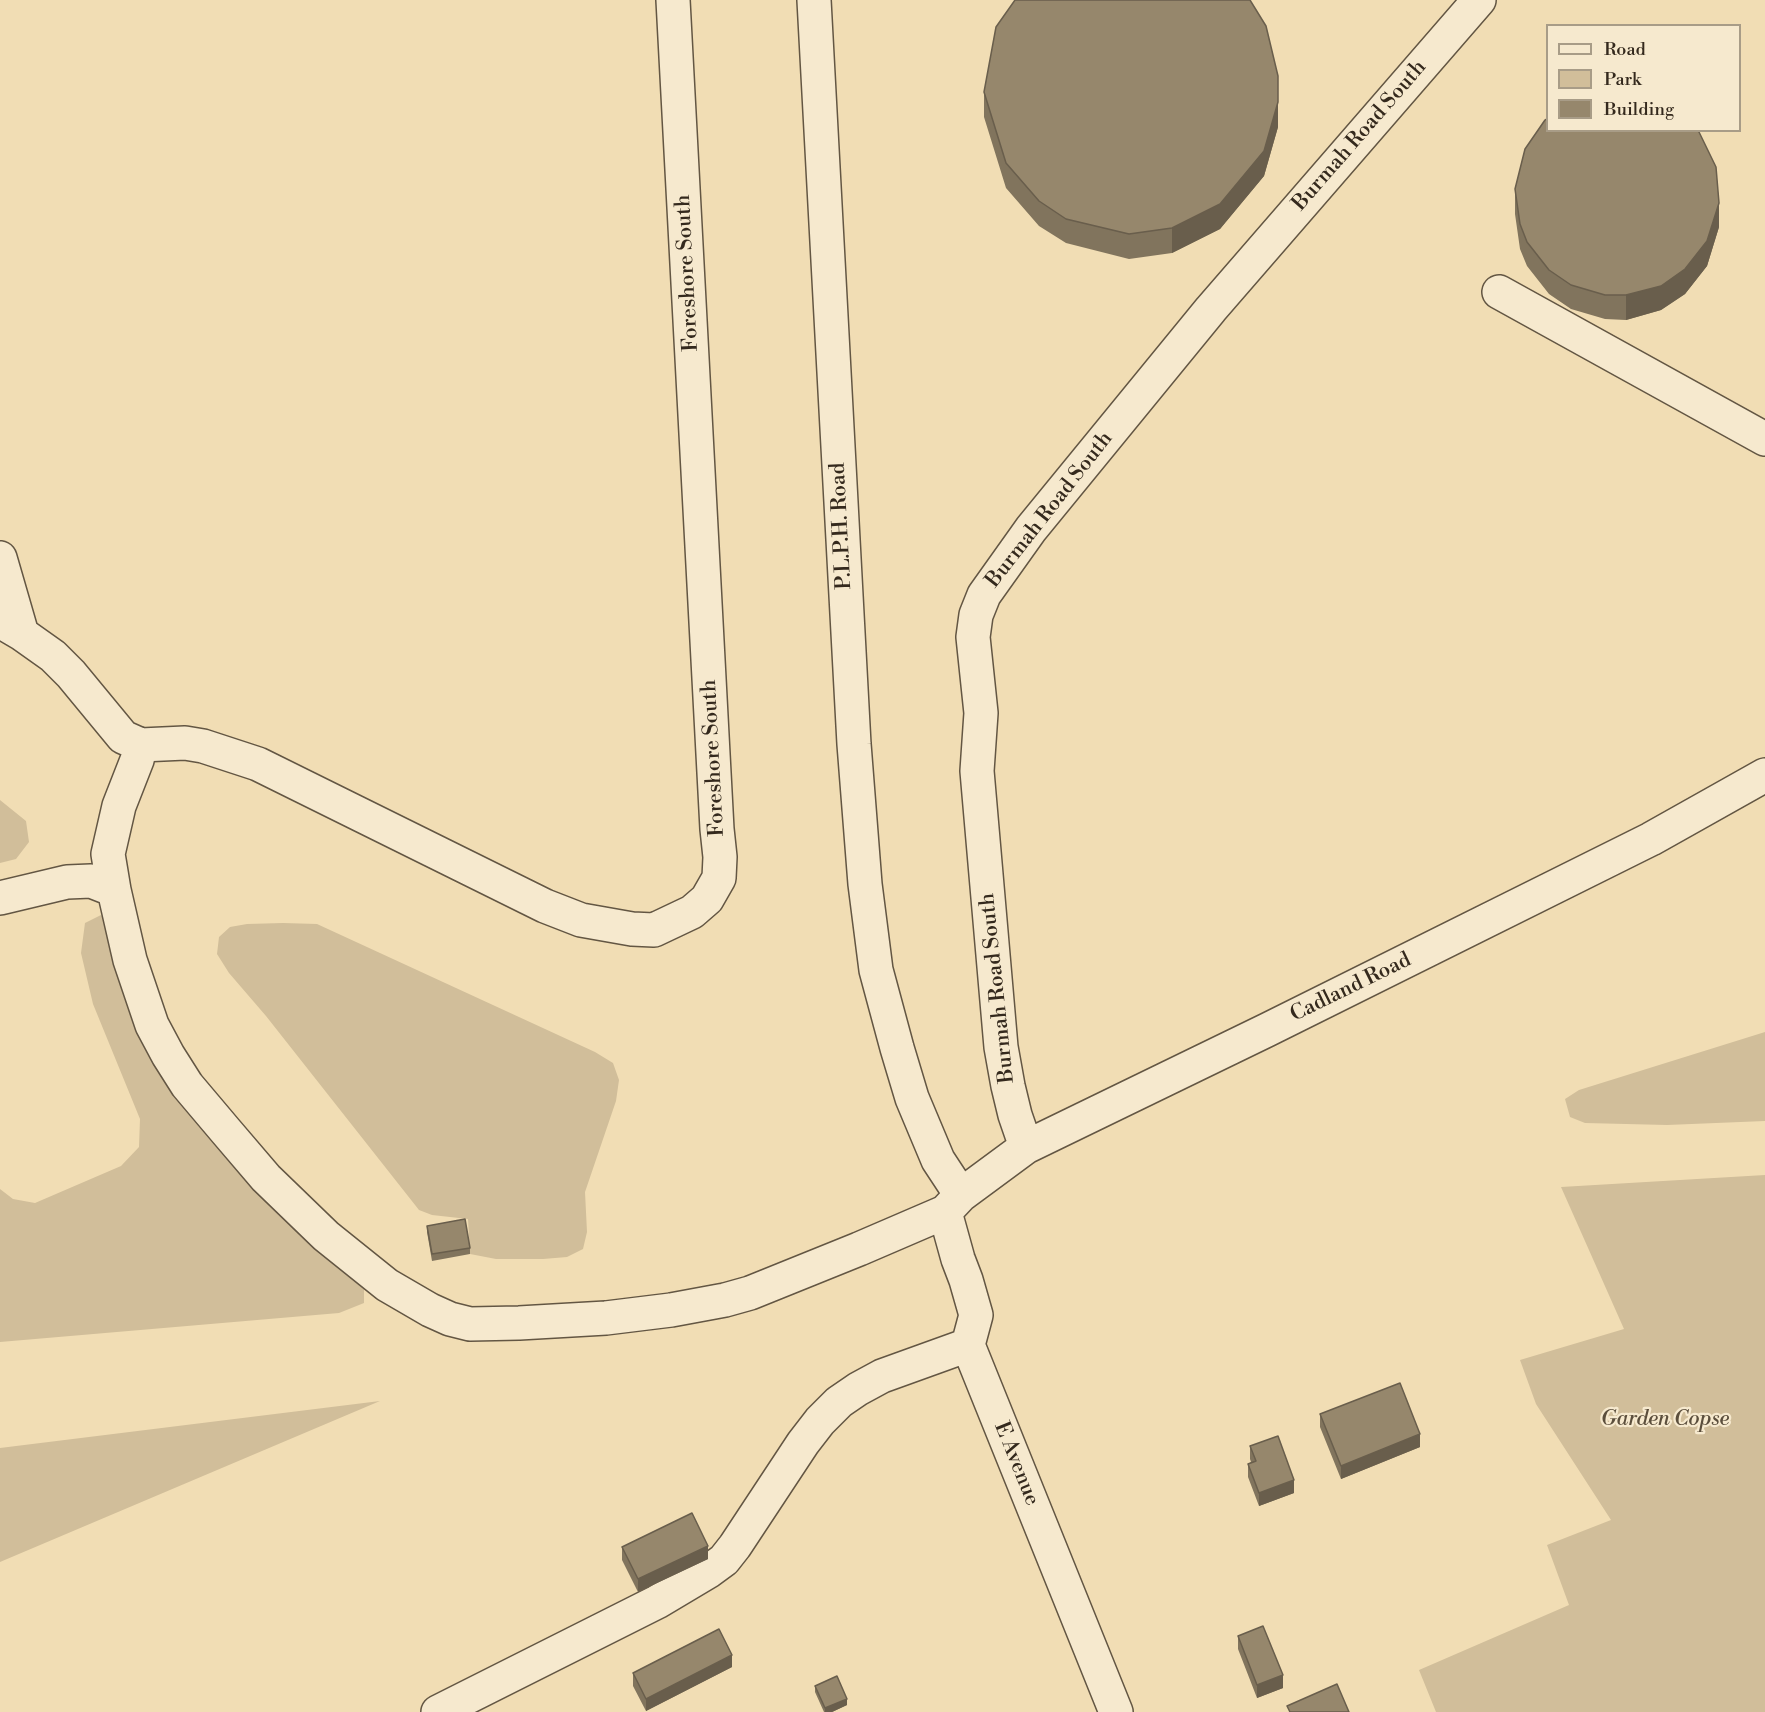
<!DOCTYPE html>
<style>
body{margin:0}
#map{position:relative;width:1765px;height:1712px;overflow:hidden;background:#f1ddb4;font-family:"Libre Bodoni",serif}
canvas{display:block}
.legend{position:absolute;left:1546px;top:24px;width:195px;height:108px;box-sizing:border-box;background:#f6e9ce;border:2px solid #a89c87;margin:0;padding:8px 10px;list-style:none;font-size:18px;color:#34291d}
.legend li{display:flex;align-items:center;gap:12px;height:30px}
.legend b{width:30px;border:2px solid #a89c87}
</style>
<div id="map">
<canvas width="1765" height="1712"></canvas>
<ul class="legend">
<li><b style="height:8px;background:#f6e9ce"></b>Road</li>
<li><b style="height:16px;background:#d1be9a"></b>Park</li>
<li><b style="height:16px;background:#96876c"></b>Building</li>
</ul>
</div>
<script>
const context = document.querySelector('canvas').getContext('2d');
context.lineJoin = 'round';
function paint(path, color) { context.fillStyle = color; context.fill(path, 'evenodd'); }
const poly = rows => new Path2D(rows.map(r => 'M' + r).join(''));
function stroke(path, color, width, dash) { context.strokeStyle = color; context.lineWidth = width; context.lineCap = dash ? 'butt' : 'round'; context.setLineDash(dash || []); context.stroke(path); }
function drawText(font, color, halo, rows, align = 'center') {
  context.font = font + ' "Libre Bodoni",serif'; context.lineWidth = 4.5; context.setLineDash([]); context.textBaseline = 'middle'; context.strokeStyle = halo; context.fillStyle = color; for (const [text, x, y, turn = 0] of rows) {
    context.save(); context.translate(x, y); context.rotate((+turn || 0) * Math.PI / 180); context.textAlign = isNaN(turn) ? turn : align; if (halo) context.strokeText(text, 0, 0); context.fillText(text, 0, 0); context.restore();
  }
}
paint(poly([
 [0,800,26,821,29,842,16,859,0,863],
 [101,915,114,929,163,1061,364,1282,364,1303,339,1313,0,1342,0,1189,13,1199,35,1203,121,1166,139,1147,140,1119,93,1004,81,953,85,923],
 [283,923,317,924,595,1052,613,1063,619,1080,616,1101,585,1192,587,1232,583,1249,567,1257,543,1259,496,1259,470,1254,468,1219,432,1215,419,1210,266,1016,229,973,217,954,219,937,230,927,247,924],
 [1765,1032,1765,1121,1667,1125,1585,1123,1570,1117,1565,1099,1579,1090],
 [1765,1175,1765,1712,1436,1712,1419,1670,1569,1605,1547,1545,1611,1520,1536,1404,1520,1360,1624,1329,1561,1187],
 [380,1401,0,1562,0,1448]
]), '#d1be9a');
const minor = poly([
 [814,0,854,744,865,884,876,970,897,1048,912,1098,938,1160,961,1195],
 [1499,292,1765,439],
 [0,558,22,634],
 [0,621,22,634,53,656,71,674,123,737,141,745,185,743,203,746,258,764,545,906,581,920,632,929,654,930,692,912,707,899,719,878,720,857,717,829,673,0],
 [141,745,137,760,119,806,108,854,114,890,130,960,152,1025,168,1055,187,1085,225,1130,266,1178,326,1236,387,1285,430,1310,450,1319,470,1324,519,1323,606,1318,671,1310,725,1300,750,1293,859,1249,945,1212,961,1195,1026,1147,1267,1030,1651,839,1765,775],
 [0,898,67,882,91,881,114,890],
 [1026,1147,1015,1115,1008,1086,1001,1047,977,771,981,713,973,637,976,615,984,595,1031,529,1211,309,1479,0],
 [945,1212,958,1259,966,1280,976,1315,968,1345,1116,1712],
 [438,1712,657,1602,709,1571,724,1560,735,1546,803,1443,820,1421,839,1402,858,1389,882,1376,968,1345]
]);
stroke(minor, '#635643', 36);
stroke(minor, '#f6e9ce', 33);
paint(poly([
 [984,92,1278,127,1264,176,1220,229,1172,253,1129,259,1066,243,1039,226,1006,188,984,117],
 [1515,189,1719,227,1707,266,1685,294,1661,310,1626,320,1605,319,1571,309,1549,294,1527,266,1520,249,1515,214],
 [427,1226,470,1248,470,1254,432,1261,427,1232],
 [1320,1414,1420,1447,1341,1479,1320,1427],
 [1250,1446,1294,1493,1259,1506,1248,1477,1248,1464,1251,1462,1250,1459],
 [622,1547,708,1559,638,1592,622,1560],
 [1238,1636,1283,1688,1257,1698,1238,1649],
 [732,1667,646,1711,633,1686,633,1673],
 [815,1686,847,1705,832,1712,824,1712,815,1692]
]), '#81745d');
paint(poly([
 [1278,76,1278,127,1264,176,1220,229,1172,253,1172,228],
 [1719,203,1719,227,1707,266,1685,294,1661,310,1626,320,1626,295],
 [1420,1434,1420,1447,1341,1479,1341,1466],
 [1294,1480,1294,1493,1259,1506,1259,1493],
 [708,1546,708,1559,638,1592,638,1579],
 [732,1655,732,1667,646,1711,646,1699],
 [1283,1675,1283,1688,1257,1698,1257,1685],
 [847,1699,847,1705,832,1712,825,1712,825,1708]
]), '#695e4c');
const building = poly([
 [1015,0,1250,0,1266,26,1278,76,1278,102,1264,151,1220,204,1172,228,1129,234,1066,219,1039,201,1006,163,984,92,996,27,1015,0],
 [1548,118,1548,130,1697,130,1699,132,1716,167,1719,203,1707,241,1685,269,1661,286,1626,295,1605,295,1571,285,1549,270,1527,242,1520,224,1515,189,1525,149,1545,120,1548,118],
 [465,1219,470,1248,432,1254,427,1226,465,1219],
 [1400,1383,1420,1434,1341,1466,1320,1414,1400,1383],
 [1278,1436,1294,1480,1259,1493,1248,1464,1256,1461,1250,1446,1278,1436],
 [692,1513,708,1546,638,1579,622,1547,692,1513],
 [1263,1626,1283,1675,1257,1685,1238,1636,1263,1626],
 [719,1629,732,1655,646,1699,633,1673,719,1629],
 [837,1676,847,1699,825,1708,815,1686,837,1676],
 [1337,1684,1349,1712,1290,1712,1287,1706,1337,1684]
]);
paint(building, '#96876c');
stroke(building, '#695e4c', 1.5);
drawText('21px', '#34291d', '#f6e9ce', [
 ["Burmah Road South",1360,136,-49],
 ["Foreshore South",688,273,-93],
 ["Burmah Road South",1050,510,-52],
 ["P.L.P.H. Road",842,526,-93],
 ["Foreshore South",714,758,-93],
 ["Burmah Road South",998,988,-96],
 ["Cadland Road",1351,988,-26],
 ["E Avenue",1016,1464,68]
]);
drawText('italic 21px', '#5b4e3c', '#f6e9ce', [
 ["Garden Copse",1665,1420]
]);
</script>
